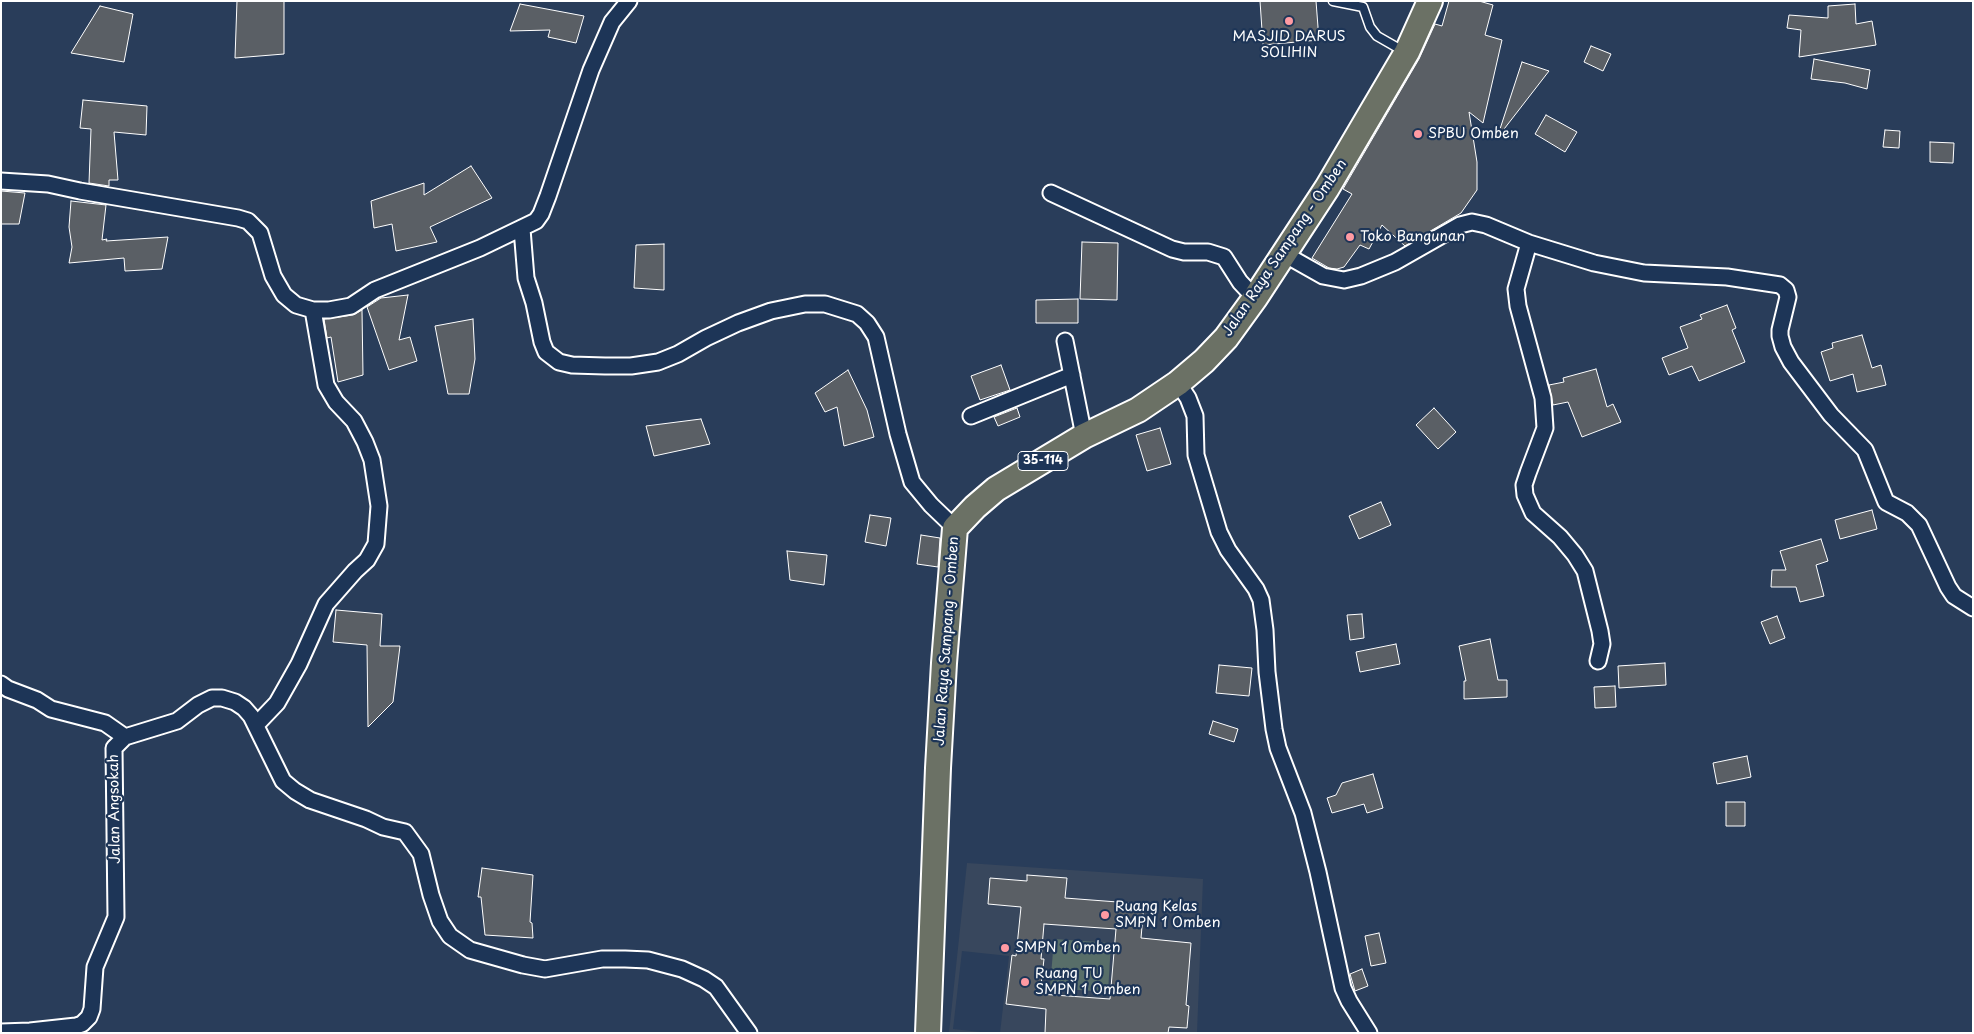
<!DOCTYPE html>
<style>
body{margin:0}
#map{position:relative;width:1974px;height:1034px;overflow:hidden;background:#293d5a;font-family:"Playpen Sans",sans-serif}
canvas{display:block}
.frame{position:absolute;inset:0;border:2px solid #fff;pointer-events:none}
</style>
<div id="map">
<canvas width="1974" height="1034"></canvas>
<div class="frame"></div>
</div>
<script>
const context = document.querySelector('canvas').getContext('2d');
context.lineJoin = 'round';
function paint(path, color) { context.fillStyle = color; context.fill(path, 'evenodd'); }
const poly = rows => new Path2D(rows.map(r => 'M' + r).join(''));
function stroke(path, color, width, dash) { context.strokeStyle = color; context.lineWidth = width; context.lineCap = dash ? 'butt' : 'round'; context.setLineDash(dash || []); context.stroke(path); }
function drawText(font, color, halo, rows, align = 'center') {
  context.font = font + ' "Playpen Sans",sans-serif'; context.lineWidth = 4.5; context.setLineDash([]); context.textBaseline = 'middle'; context.strokeStyle = halo; context.fillStyle = color; for (const [text, x, y, turn = 0] of rows) {
    context.save(); context.translate(x, y); context.rotate((+turn || 0) * Math.PI / 180); context.textAlign = isNaN(turn) ? turn : align; if (halo) context.strokeText(text, 0, 0); context.fillText(text, 0, 0); context.restore();
  }
}
paint(poly([
 [967,863,1203,879,1197,1033,1168,1033,1168,1030,1046,1021,1045,1033,1000,1033,1009,956,962,951,953,1029,990,1033,949,1033],
 [1027,875,1067,878,1065,907,1025,904],
 [990,879,1022,907,988,904],
 [1068,898,1144,904,1142,931,1066,925],
 [1021,909,1044,911,1017,943],
 [1115,937,1146,939,1142,977,1112,974],
 [1013,955,1044,960,1037,1008],
 [1051,995,1099,998,1097,1021],
 [1141,1002,1189,1006,1187,1028,1140,1025]
]), '#38475d');
paint(poly([
 [1054,939,1111,943,1108,992,1050,988]
]), '#586e69');
const building = poly([
 [237,1,284,1,284,54,235,58,237,1],
 [1260,1,1316,1,1319,40,1263,45,1260,1],
 [1449,1,1479,1,1493,5,1485,35,1502,40,1483,123,1469,112,1477,162,1477,190,1461,213,1405,246,1382,225,1369,249,1360,245,1344,267,1337,269,1329,268,1312,258,1352,194,1343,189,1419,59,1435,24,1442,26,1449,1],
 [520,4,584,16,576,43,548,37,550,30,510,31,520,4],
 [1855,4,1856,24,1872,21,1876,45,1799,57,1801,30,1787,28,1789,15,1828,18,1828,6,1855,4],
 [100,6,133,14,124,62,71,53,100,6],
 [1591,46,1611,54,1603,71,1584,62,1591,46],
 [1814,59,1870,70,1867,89,1845,83,1811,79,1814,59],
 [1522,62,1549,71,1501,133,1499,132,1522,62],
 [83,100,147,106,146,135,114,132,118,180,109,180,109,186,89,183,91,129,80,128,83,100],
 [1546,115,1577,132,1565,152,1535,134,1546,115],
 [1885,130,1900,131,1899,148,1883,147,1885,130],
 [1930,142,1954,143,1953,163,1930,162,1930,142],
 [471,166,492,198,430,227,437,242,396,251,392,224,374,228,371,201,424,183,424,195,471,166],
 [1,191,25,193,19,224,1,224,1,191],
 [71,201,106,205,102,240,107,239,106,241,168,237,162,269,125,271,124,258,69,263,72,247,69,227,71,201],
 [1082,242,1118,243,1117,300,1080,299,1082,242],
 [664,244,664,290,634,288,636,245,664,244],
 [408,295,399,340,410,337,417,361,389,370,367,307,381,298,408,295],
 [1078,299,1078,323,1036,323,1036,300,1078,299],
 [1727,305,1736,328,1732,330,1745,362,1699,381,1692,366,1669,375,1662,358,1688,348,1680,327,1702,319,1700,315,1727,305],
 [362,310,363,375,338,382,331,337,327,338,324,319,353,315,362,310],
 [473,319,475,359,469,394,448,394,435,326,473,319],
 [1862,335,1872,368,1881,365,1886,385,1857,392,1853,374,1830,381,1821,352,1833,348,1832,343,1862,335],
 [1001,365,1010,390,980,400,971,376,1001,365],
 [1596,369,1607,407,1613,404,1621,422,1582,437,1568,402,1553,405,1549,385,1564,382,1563,378,1596,369],
 [848,370,867,410,874,437,844,446,837,407,825,412,815,393,848,370],
 [1017,408,1020,417,998,426,994,417,1017,408],
 [1434,408,1456,432,1438,449,1416,425,1434,408],
 [701,419,710,444,654,456,646,426,701,419],
 [1160,428,1171,464,1147,471,1136,435,1160,428],
 [1381,502,1391,525,1359,539,1349,516,1381,502],
 [1872,510,1877,529,1840,539,1835,520,1872,510],
 [870,515,891,518,886,546,865,542,870,515],
 [921,535,940,538,938,567,917,564,921,535],
 [1821,539,1828,561,1816,565,1824,596,1800,602,1796,587,1771,587,1772,570,1786,570,1780,551,1821,539],
 [787,551,827,555,824,585,790,580,787,551],
 [336,610,382,614,380,646,400,646,393,702,368,727,367,645,333,642,336,610],
 [1362,614,1364,638,1350,640,1347,615,1362,614],
 [1777,616,1785,638,1770,644,1761,622,1777,616],
 [1490,639,1498,680,1507,680,1507,697,1464,699,1464,681,1466,681,1459,646,1490,639],
 [1396,644,1400,664,1360,672,1356,652,1396,644],
 [1665,663,1666,685,1619,688,1618,666,1665,663],
 [1219,665,1252,668,1249,696,1216,693,1219,665],
 [1615,686,1616,707,1595,708,1594,687,1615,686],
 [1213,721,1238,729,1234,742,1209,734,1213,721],
 [1747,756,1751,777,1717,784,1713,763,1747,756],
 [1373,774,1383,808,1367,813,1364,804,1332,813,1327,798,1336,795,1342,783,1373,774],
 [1726,802,1745,802,1745,826,1726,826,1726,802],
 [482,868,533,875,530,922,532,923,533,938,485,935,481,897,478,897,482,868],
 [1027,875,1067,878,1065,898,1144,904,1141,938,1191,943,1186,1005,1189,1006,1187,1028,1169,1027,1168,1033,1045,1033,1046,1009,1006,1004,1012,955,1016,956,1021,907,988,904,990,878,1027,881,1027,875],
 [1044,924,1116,929,1110,999,1040,994,1044,959,1041,959,1044,924],
 [1379,933,1386,963,1371,966,1365,936,1379,933],
 [1362,969,1368,986,1355,991,1350,974,1362,969]
]);
paint(building, '#5a5f65');
stroke(building, '#fff', 1);
const lane = poly([
 [1333,1,1363,7,1370,27,1377,36,1405,52]
]);
const street = poly([
 [1,181,48,184,80,191,238,218,248,221,260,233,273,276,284,295,296,305,313,310,329,310,351,306,375,290,480,248,536,221,541,214,548,196,591,70,612,22,629,1],
 [1051,193,1172,249,1184,252,1208,252,1224,257,1240,282,1255,298],
 [522,229,526,278,534,303,542,342,546,352,559,362,572,365,605,366,631,366,658,362,678,354,706,338,738,323,771,311,805,304,825,304,857,314,867,323,876,337,898,434,912,482,931,505,955,528],
 [1529,243,1516,289,1518,306,1543,398,1545,428,1528,473,1524,485,1525,495,1533,513,1560,537,1575,555,1585,571,1600,631,1602,644,1598,661],
 [1284,254,1323,276,1344,280,1361,276,1395,262,1460,225,1472,222,1486,225,1529,243,1594,263,1644,273,1727,277,1780,285,1786,290,1788,297,1780,330,1780,336,1783,347,1791,362,1831,415,1865,450,1886,502,1907,513,1919,525,1948,587,1954,596,1973,608],
 [1065,341,1084,436],
 [1178,383,1188,398,1195,416,1196,455,1219,532,1228,550,1256,589,1261,600,1265,630,1267,672,1274,729,1278,748,1303,813,1318,872,1343,988,1349,1001,1369,1033],
 [971,416,1072,375],
 [1,684,8,689,37,700,51,709,105,723,125,737],
 [256,725,277,703,299,664,326,604,355,571,367,560,376,544,379,506,372,460,365,442,354,421,336,402,326,385,313,310],
 [1,1032,30,1031,76,1026,82,1024,89,1017,92,1009,95,967,116,917,114,748,125,737,177,721,198,705,212,698,222,698,235,702,244,708,251,716,283,781,295,791,310,800,366,819,383,827,405,832,421,854,431,895,440,921,450,936,470,950,523,965,545,969,602,959,625,959,648,960,682,969,704,979,716,987,749,1033]
]);
const primary = poly([
 [928,1033,938,768,944,663,955,528,975,507,996,489,1084,436,1138,410,1178,383,1204,361,1226,338,1255,298,1327,188,1407,52,1430,1]
]);
stroke(lane, '#fff', 11);
stroke(street, '#fff', 19);
stroke(primary, '#fff', 28);
stroke(lane, '#1d3557', 8);
stroke(street, '#1d3557', 15);
stroke(primary, '#6b7165', 24);
for (const [x, y, r, color] of [
 [1289,21,5,"#ff9aa2"],
 [1418,134,5,"#ff9aa2"],
 [1350,237,5,"#ff9aa2"],
 [1105,915,5,"#ff9aa2"],
 [1005,948,5,"#ff9aa2"],
 [1025,982,5,"#ff9aa2"]
]) { const dot = new Path2D(); dot.arc(x, y, r, 0, 2 * Math.PI); context.fillStyle = color; context.fill(dot); stroke(dot, '#1d3557', 2); }
for (const [x, y, w] of [
 [1043,461,50]
]) { const box = new Path2D(); box.roundRect(x - w / 2, y - 9.5, w, 19, 4); context.fillStyle = '#1d3557'; context.fill(box); stroke(box, '#fff', 1); }
drawText('bold 12px', '#fff', null, [
 ["35-114",1043,461]
]);
drawText('14px', '#fff', '#1d3557', [
 ["MASJID DARUS",1289,37,"center"],
 ["SOLIHIN",1289,53,"center"],
 ["SPBU Omben",1428,134],
 ["Toko Bangunan",1360,237],
 ["Ruang Kelas",1115,907],
 ["SMPN 1 Omben",1115,923],
 ["SMPN 1 Omben",1015,948],
 ["Ruang TU",1035,974],
 ["SMPN 1 Omben",1035,990]
], 'left');
drawText('14px', '#fff', '#1d3557', [
 ["Jalan Raya Sampang - Omben",1285,248,-56],
 ["Jalan Raya Sampang - Omben",947,641,-86],
 ["Jalan Angsokah",115,809,-91]
]);
</script>
